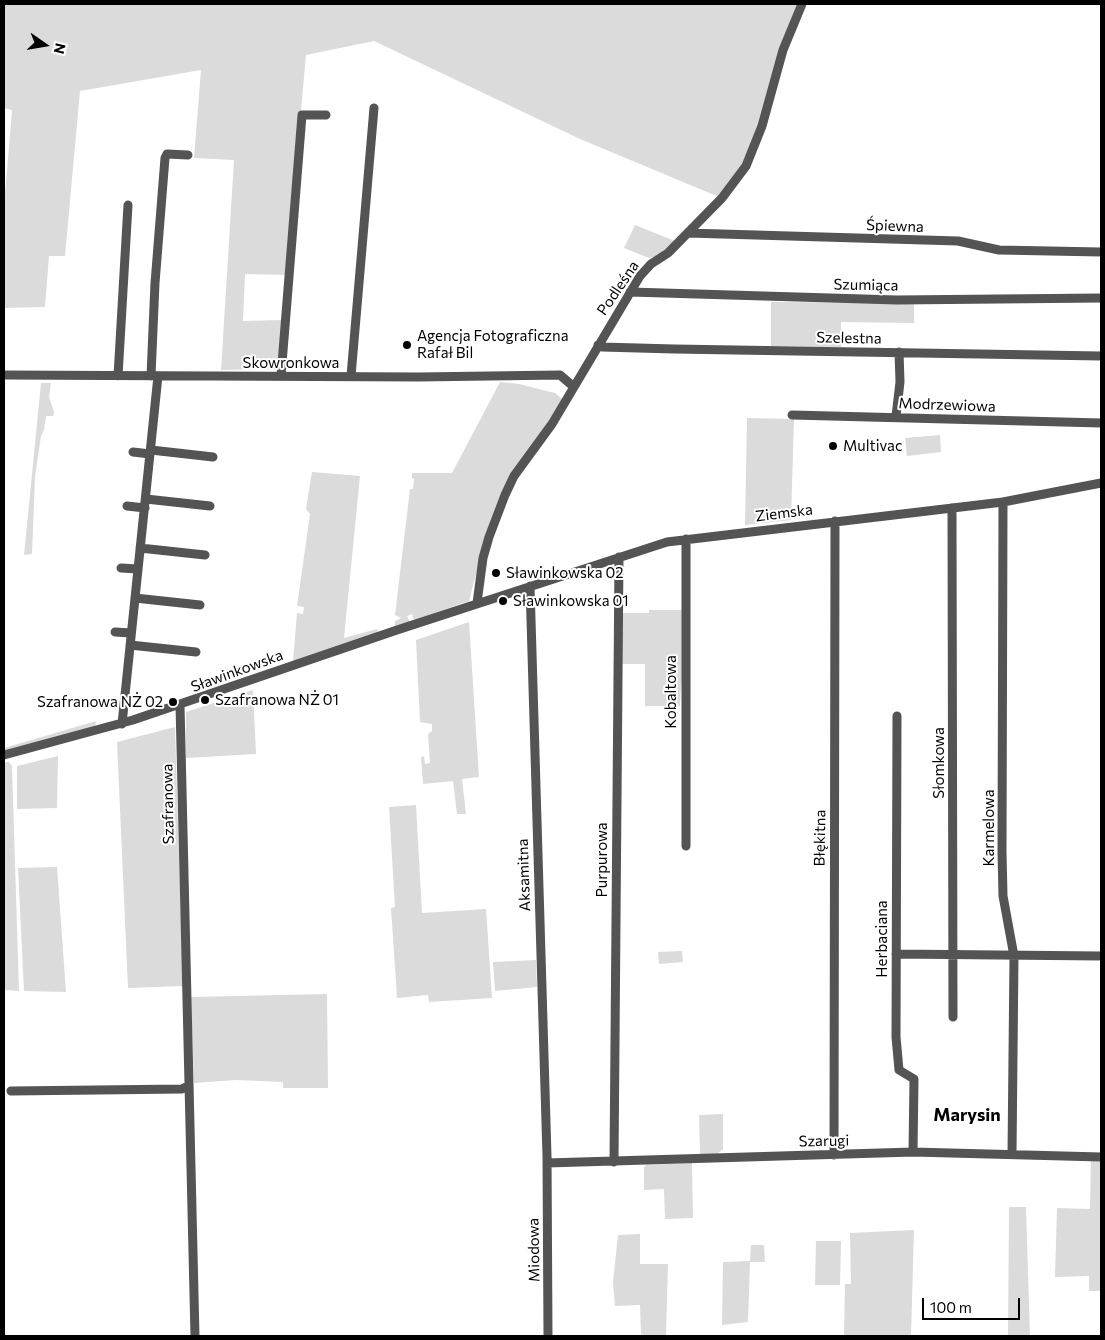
<!DOCTYPE html>
<meta charset="utf-8">
<style>
body{margin:0}
#map{position:relative;width:1105px;height:1340px;overflow:hidden;background:#fff;font-family:Commissioner,sans-serif}
canvas{display:block}
.frame{position:absolute;inset:0;border:5px solid #000;pointer-events:none}
.north{position:absolute;left:20px;top:20px;width:50px;height:50px;-webkit-text-stroke:4px #fff;paint-order:stroke;rotate:103deg;font-size:14px;font-weight:700;line-height:20px;text-align:center;color:#000}
.north::after{content:'';display:block;margin:auto;width:18px;height:22px;background:#000;clip-path:polygon(50% 0,100% 100%,50% 72%,0 100%)}
.scale{position:absolute;left:922px;top:1298px;width:98px;height:22px;box-sizing:border-box;border:2px solid #000;border-top:0;padding-left:6px;font-size:15px;line-height:18px;white-space:nowrap;color:#000;-webkit-text-stroke:4px #fff;paint-order:stroke}
</style>
<div id="map">
<canvas width="1105" height="1340"></canvas>
<div class="frame"></div>
<div class="north">N</div>
<div class="scale">100 m</div>
</div>
<script>
const context = document.querySelector('canvas').getContext('2d');
context.lineJoin = 'round';
function paint(path, color) { context.fillStyle = color; context.fill(path, 'evenodd'); }
const poly = rows => new Path2D(rows.map(r => 'M' + r).join(''));
function stroke(path, color, width, dash) { context.strokeStyle = color; context.lineWidth = width; context.lineCap = dash ? 'butt' : 'round'; context.setLineDash(dash || []); context.stroke(path); }
function drawText(font, color, halo, rows, align = 'center') {
  context.font = font + ' Commissioner,sans-serif'; context.lineWidth = 4; context.setLineDash([]); context.textBaseline = 'middle'; context.strokeStyle = halo; context.fillStyle = color; for (const [text, x, y, turn = 0] of rows) {
    context.save(); context.translate(x, y); context.rotate((+turn || 0) * Math.PI / 180); context.textAlign = isNaN(turn) ? turn : align; if (halo) context.strokeText(text, 0, 0); context.fillText(text, 0, 0); context.restore();
  }
}
paint(poly([
 [4,4,798,4,760,126,742,167,719,197,580,139,374,41,306,55,286,275,245,274,243,321,282,320,277,369,221,370,234,160,194,158,201,70,80,91,65,256,49,256,45,307,4,308,4,207,12,110,4,108],
 [635,225,675,241,657,256,649,258,624,248],
 [771,302,914,303,914,323,841,322,841,347,771,346],
 [500,382,519,384,555,393,562,399,550,421,523,457,485,539,469,601,414,620,412,614,407,616,410,622,395,626,395,621,401,618,395,615,410,489,413,489,414,479,412,478,412,473,452,473],
 [41,383,51,383,49,397,54,412,53,416,46,416,44,430,41,436,35,477,32,554,24,555],
 [747,418,794,419,791,520,745,525],
 [940,435,941,452,907,456,905,438],
 [312,472,360,476,344,638,377,629,378,635,293,662,297,613,303,614,304,607,297,606,310,514,306,509],
 [649,610,686,610,685,683,681,683,680,706,645,706,645,664,621,664,621,613,649,613],
 [469,622,479,777,462,779,466,814,457,814,453,781,423,784,421,757,424,756,425,764,430,763,428,734,432,731,432,724,420,722,416,640],
 [253,690,256,754,186,758,186,712],
 [96,721,95,727,4,751,4,748],
 [175,727,183,986,128,988,117,742],
 [58,756,57,808,17,809,17,766],
 [6,762,9,762,12,766,19,991,4,990,4,763],
 [416,805,422,913,486,909,492,998,429,1002,428,995,397,998,391,908,395,907,389,807],
 [57,867,66,992,24,991,18,868],
 [682,951,683,962,659,964,658,952],
 [536,960,537,987,495,991,493,962],
 [327,994,328,1088,283,1088,283,1082,236,1080,194,1083,191,997],
 [723,1114,723,1149,717,1154,700,1155,699,1115],
 [1091,1157,1101,1157,1101,1291,1089,1291,1089,1276,1055,1277,1057,1208,1090,1209],
 [692,1163,693,1218,665,1219,664,1189,644,1190,644,1167,646,1165],
 [1009,1207,1026,1207,1030,1336,1008,1336],
 [914,1230,911,1336,844,1336,845,1284,851,1284,850,1233],
 [640,1234,640,1264,668,1264,666,1336,641,1336,640,1305,615,1306,613,1282,618,1235],
 [816,1241,841,1241,840,1285,815,1285],
 [751,1245,764,1245,765,1262,750,1262,748,1322,722,1325,723,1262,750,1261]
]), '#dbdbdb');
stroke(poly([
 [688,233,958,241,999,250,1101,252],
 [630,292,897,300,1101,298],
 [598,345,602,347,674,349,1101,356],
 [4,375,419,377,560,375,574,387],
 [118,376,128,205],
 [151,376,155,283,165,158,167,154,188,155],
 [281,376,302,115,326,115],
 [351,376,374,108],
 [792,415,1101,423],
 [896,416,900,382,899,352],
 [151,450,213,457],
 [133,452,150,454],
 [146,499,210,506],
 [1003,502,1002,852,1003,896,1014,956,1012,1154],
 [127,506,145,508],
 [952,508,953,1017],
 [140,548,205,555],
 [121,568,138,569],
 [530,586,547,1156,548,1336],
 [135,598,200,605],
 [477,603,483,558,489,537,505,495,514,476,552,424,640,276,651,264,668,253,722,198,746,166,762,126,783,50,802,4],
 [115,632,131,633],
 [130,645,196,652],
 [180,705,195,1336],
 [897,716,896,1037,899,1070,914,1079,913,1152],
 [122,724,158,376],
 [4,755,133,720,397,630,667,542,1003,502,1101,483],
 [686,846,686,539],
 [896,954,1101,956],
 [11,1091,182,1089,188,1086],
 [834,1155,835,521],
 [614,1162,619,557],
 [547,1163,913,1152,1101,1157]
]), '#545454', 9);
for (const [x, y, r, color] of [
 [407,345,5,"#000"],
 [833,446,5,"#000"],
 [496,573,5,"#000"],
 [503,601,5,"#000"],
 [205,700,5,"#000"],
 [173,702,5,"#000"]
]) { const dot = new Path2D(); dot.arc(x, y, r, 0, 2 * Math.PI); context.fillStyle = color; context.fill(dot); stroke(dot, '#fff', 2); }
drawText('15px', '#000', '#fff', [
 ["Śpiewna",895,226,2],
 ["Szumiąca",866,285,1],
 ["Podleśna",618,288,-56],
 ["Szelestna",849,338,1],
 ["Skowronkowa",291,363],
 ["Modrzewiowa",947,405,2],
 ["Ziemska",784,513,-7],
 ["Sławinkowska",237,671,-20],
 ["Kobaltowa",671,692,-90],
 ["Słomkowa",939,763,-90],
 ["Szafranowa",168,804,-91],
 ["Karmelowa",989,828,-90],
 ["Błękitna",820,838,-89],
 ["Purpurowa",602,860,-90],
 ["Aksamitna",524,875,-92],
 ["Herbaciana",882,939,-90],
 ["Szarugi",824,1141,-1],
 ["Miodowa",534,1250,-91]
]);
drawText('15px', '#000', '#fff', [
 ["Agencja Fotograficzna",417,336],
 ["Rafał Bil",417,353],
 ["Multivac",843,446],
 ["Sławinkowska 02",506,573],
 ["Sławinkowska 01",513,601],
 ["Szafranowa NŻ 01",215,700],
 ["Szafranowa NŻ 02",163,702,"right"]
], 'left');
drawText('bold 18px', '#000', '#fff', [
 ["Marysin",967,1115]
]);
</script>
